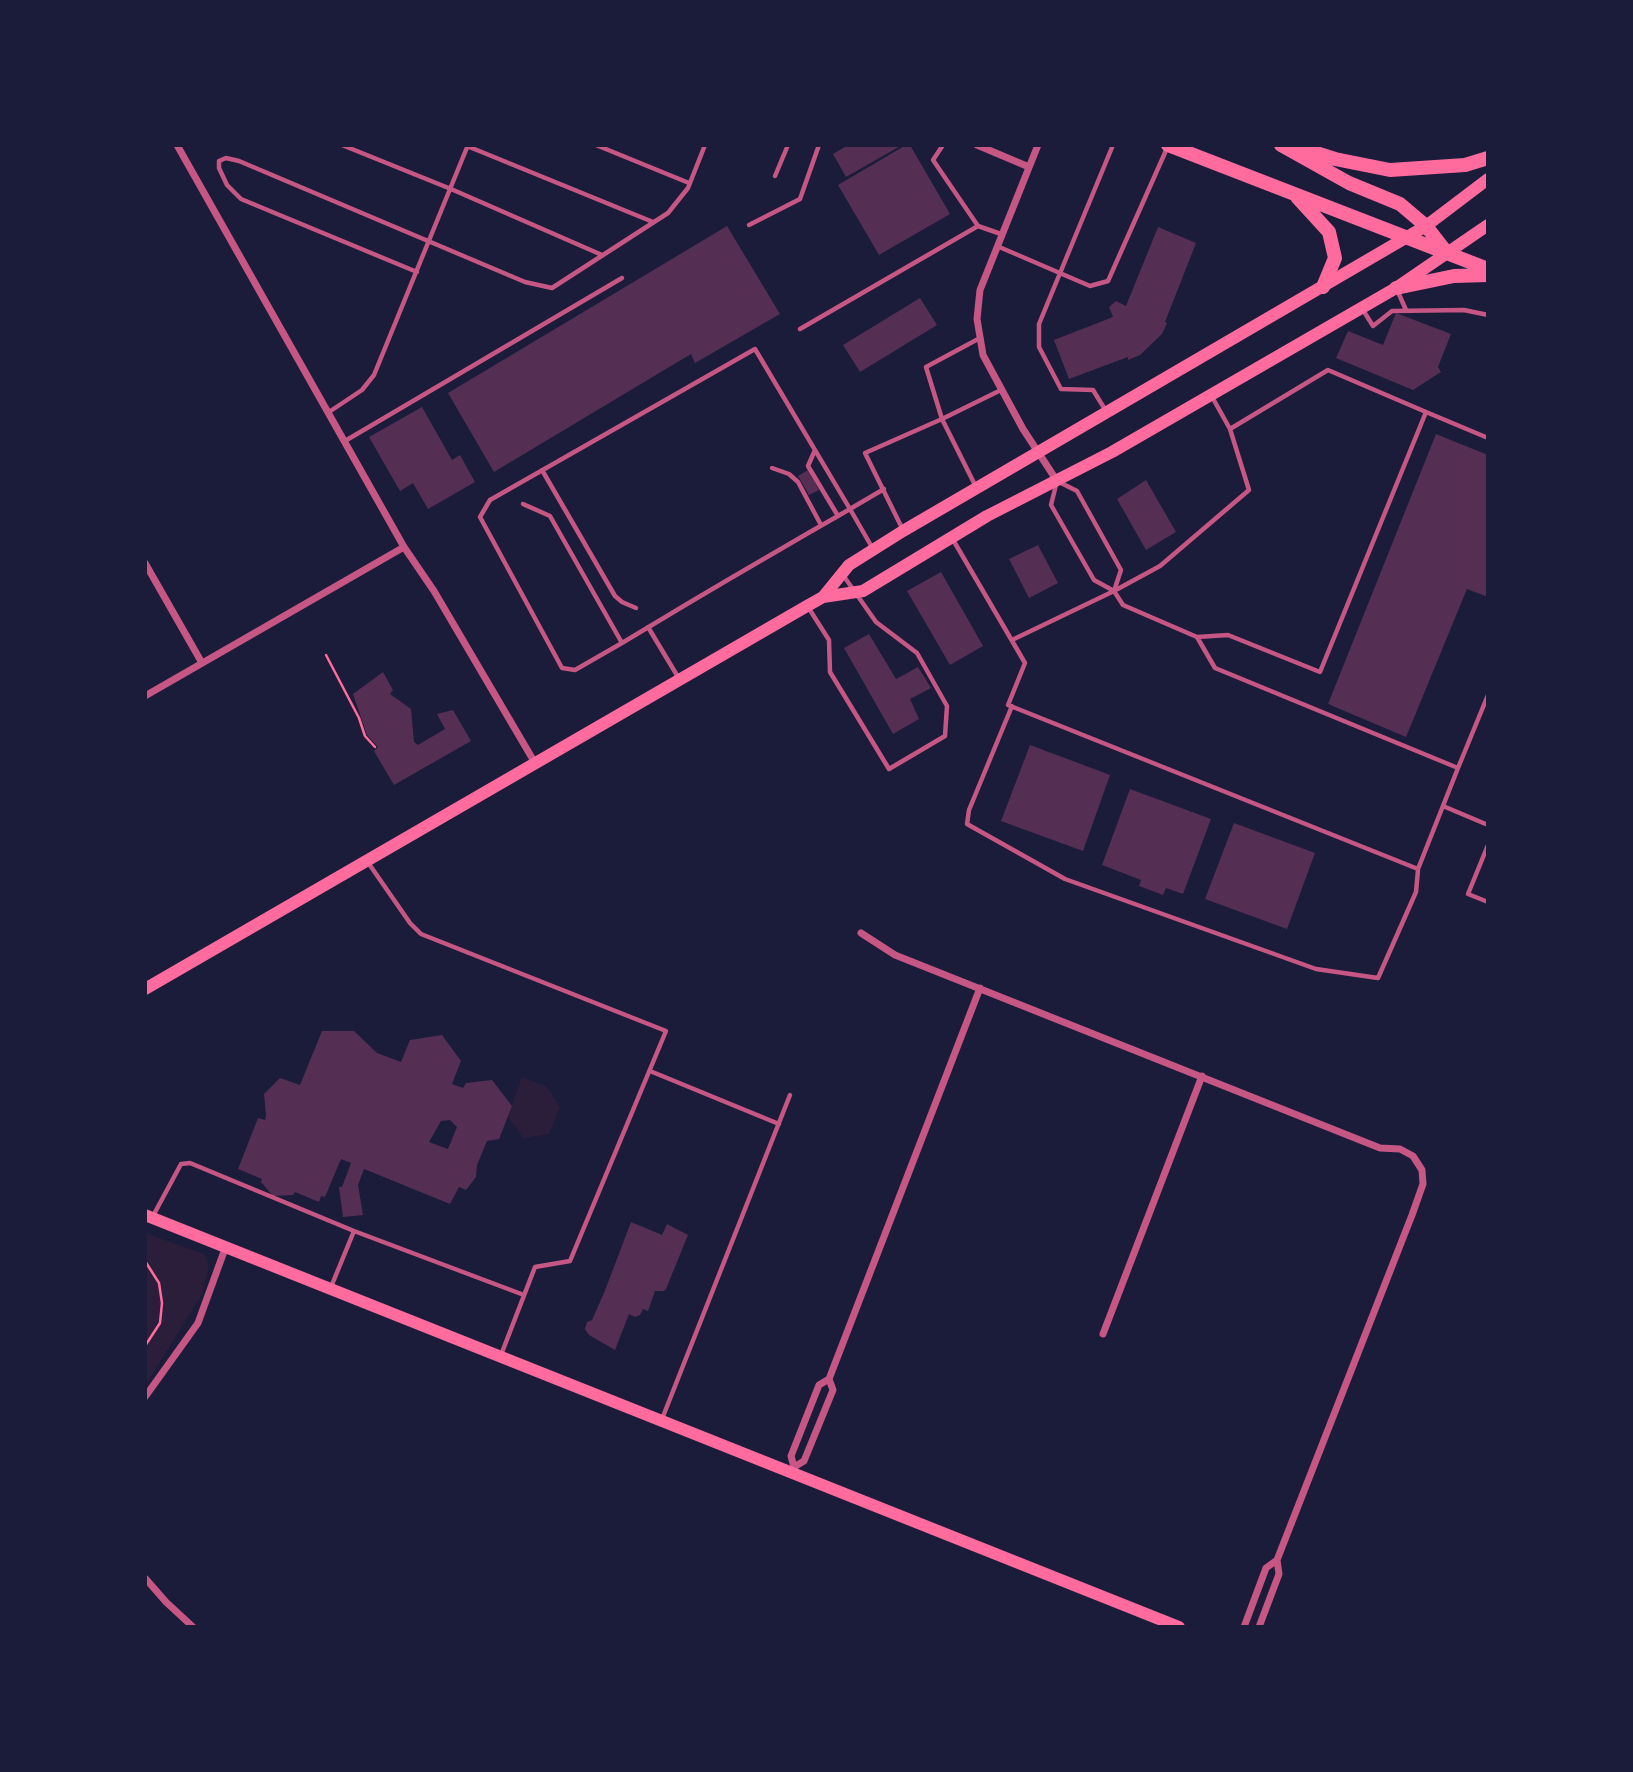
<!DOCTYPE html>
<style>
body{margin:0}
#map{position:relative;width:1633px;height:1772px;overflow:hidden;background:#1b1b3a;font-family:Quicksand,sans-serif}
canvas{display:block}
.frame{position:absolute;inset:0;border:147px solid #1b1b3a;pointer-events:none}
</style>
<div id="map">
<canvas width="1633" height="1772"></canvas>
<div class="frame"></div>
</div>
<script>
const context = document.querySelector('canvas').getContext('2d');
context.lineJoin = 'round';
function paint(path, color) { context.fillStyle = color; context.fill(path, 'evenodd'); }
const poly = rows => new Path2D(rows.map(r => 'M' + r).join(''));
function stroke(path, color, width, dash) { context.strokeStyle = color; context.lineWidth = width; context.lineCap = dash ? 'butt' : 'round'; context.setLineDash(dash || []); context.stroke(path); }
paint(poly([
 [522,1077,546,1086,560,1107,549,1134,523,1138,508,1116],
 [145,1233,204,1254,209,1267,201,1296,145,1386]
]), '#2a1e3b');
paint(poly([
 [848,145,902,145,846,177,833,154],
 [906,145,910,145,950,214,879,255,838,185],
 [727,226,780,314,695,363,691,354,494,472,448,393],
 [1158,227,1196,243,1165,322,1167,323,1162,334,1140,355,1128,360,1128,357,1069,379,1054,340,1113,317,1109,307,1116,301,1126,306],
 [920,298,937,325,860,372,843,345],
 [1396,313,1451,334,1438,367,1441,372,1413,390,1336,358,1348,331,1383,345],
 [422,407,452,460,460,455,475,482,428,509,413,483,400,491,369,437],
 [1436,434,1488,455,1488,597,1467,589,1406,737,1328,704],
 [808,470,819,490,809,495,798,476],
 [1146,480,1176,532,1146,550,1117,499],
 [1038,545,1058,583,1029,598,1009,559],
 [941,572,983,646,950,665,907,591],
 [869,634,896,679,918,667,931,688,910,699,919,719,893,734,844,648],
 [383,672,393,690,390,694,411,709,414,742,418,745,445,729,437,714,453,710,471,741,394,785,374,751,378,747,367,735,353,694],
 [1030,745,1110,775,1083,851,1001,821],
 [1130,789,1211,819,1183,894,1166,888,1163,895,1139,886,1141,880,1102,865],
 [1234,823,1315,853,1287,929,1205,899],
 [322,1031,354,1031,377,1053,401,1062,410,1040,442,1035,461,1061,452,1084,463,1088,466,1083,492,1080,512,1106,499,1139,487,1141,477,1165,476,1177,466,1190,459,1187,450,1204,364,1169,358,1185,363,1215,343,1217,339,1187,342,1187,351,1163,341,1159,325,1197,321,1196,319,1202,295,1192,293,1195,273,1196,261,1182,262,1179,238,1169,258,1118,265,1120,266,1115,264,1094,280,1078,300,1085],
 [450,1120,457,1127,448,1149,429,1142,441,1121],
 [631,1222,662,1235,667,1224,688,1235,666,1289,664,1291,655,1291,648,1311,643,1309,640,1315,635,1317,629,1314,615,1350,589,1335,585,1329,587,1322,592,1320,604,1293]
]), '#542f53');
stroke(poly([
 [326,655,359,718,365,736,375,747],
 [145,1261,159,1283,162,1303,160,1323,145,1346]
]), '#ff6b9d', 2.5);
stroke(poly([
 [342,145,451,189,602,255],
 [596,145,689,183],
 [943,145,933,160,978,226,1001,234],
 [467,146,653,222],
 [775,176,788,145],
 [749,225,800,199,819,145],
 [997,246,1090,286,1108,281,1168,146],
 [417,272,241,199,227,185,219,168,219,161,226,158,239,161,525,282,552,288,668,213,688,188,705,145],
 [1398,292,1406,310],
 [1363,310,1373,326,1392,311,1464,310,1488,315],
 [800,329,978,226],
 [980,338,926,367,942,419,1001,390],
 [1211,395,1230,429,1328,370,1426,412],
 [1106,411,1093,390,1061,389,1039,347,1039,324,1113,145],
 [329,412,362,390,374,375,468,145],
 [345,441,622,278],
 [815,450,808,466,838,516],
 [772,468,789,474,798,482,821,525],
 [542,470,615,596,622,602,636,608],
 [523,504,550,516,622,643],
 [902,528,865,453,942,419,976,487],
 [952,538,1025,663,1008,705,1418,869,1458,768,1215,668,1197,637,1123,605,1114,591,1094,580,1051,505,1057,481,1077,491,1121,570,1114,591],
 [873,549,850,509,755,349,490,500,480,517,562,668,575,670,622,643,687,604,731,578,810,532,838,516,850,509,884,489],
 [808,607,829,640,830,672,889,769,945,736,947,706,917,653,876,622,843,575],
 [648,627,678,677],
 [1197,637,1228,635,1320,672,1426,412,1488,438],
 [1012,640,1114,591,1160,566,1249,490,1230,429],
 [1012,706,969,810,967,824,1065,879,1316,969,1378,978,1416,892,1418,870],
 [1458,768,1488,695],
 [1443,806,1488,825],
 [1488,845,1468,894,1488,902],
 [367,861,410,923,421,934,666,1031,570,1261,535,1267,501,1355],
 [650,1071,779,1124],
 [153,1216,181,1164,190,1163,354,1231,524,1295],
 [331,1287,354,1231],
 [662,1419,790,1095]
]), '#c65784', 4.5);
stroke(poly([
 [177,145,404,547,434,591,535,763],
 [977,145,1029,167],
 [1038,145,980,290,977,319,983,355,1023,429,1057,481],
 [145,563,202,663],
 [145,696,404,547],
 [861,933,895,955,1380,1148,1400,1149,1413,1156,1422,1170,1423,1184,1412,1215,1277,1560,1279,1574,1259,1627],
 [1103,1334,1202,1076],
 [829,1379,980,988],
 [145,1397,198,1323,226,1246],
 [792,1472,794,1467,791,1456,819,1385,829,1379,833,1390,804,1461,794,1467],
 [145,1578,166,1602,193,1627],
 [1244,1627,1266,1568,1277,1560]
]), '#c65784', 7);
stroke(poly([
 [823,597,863,591,987,516,1112,452,1396,288,1488,225],
 [145,989,807,606,823,597,849,565,903,531,1426,226,1488,179],
 [145,1215,1179,1627]
]), '#ff6b9d', 12);
stroke(poly([
 [1168,145,1488,269],
 [1281,145,1349,183,1400,204,1426,226,1447,253],
 [1297,147,1335,159,1390,170,1465,165,1488,158],
 [1297,197,1329,232,1335,258,1323,287],
 [1396,288,1454,276,1488,275]
]), '#ff6b9d', 14);
</script>
